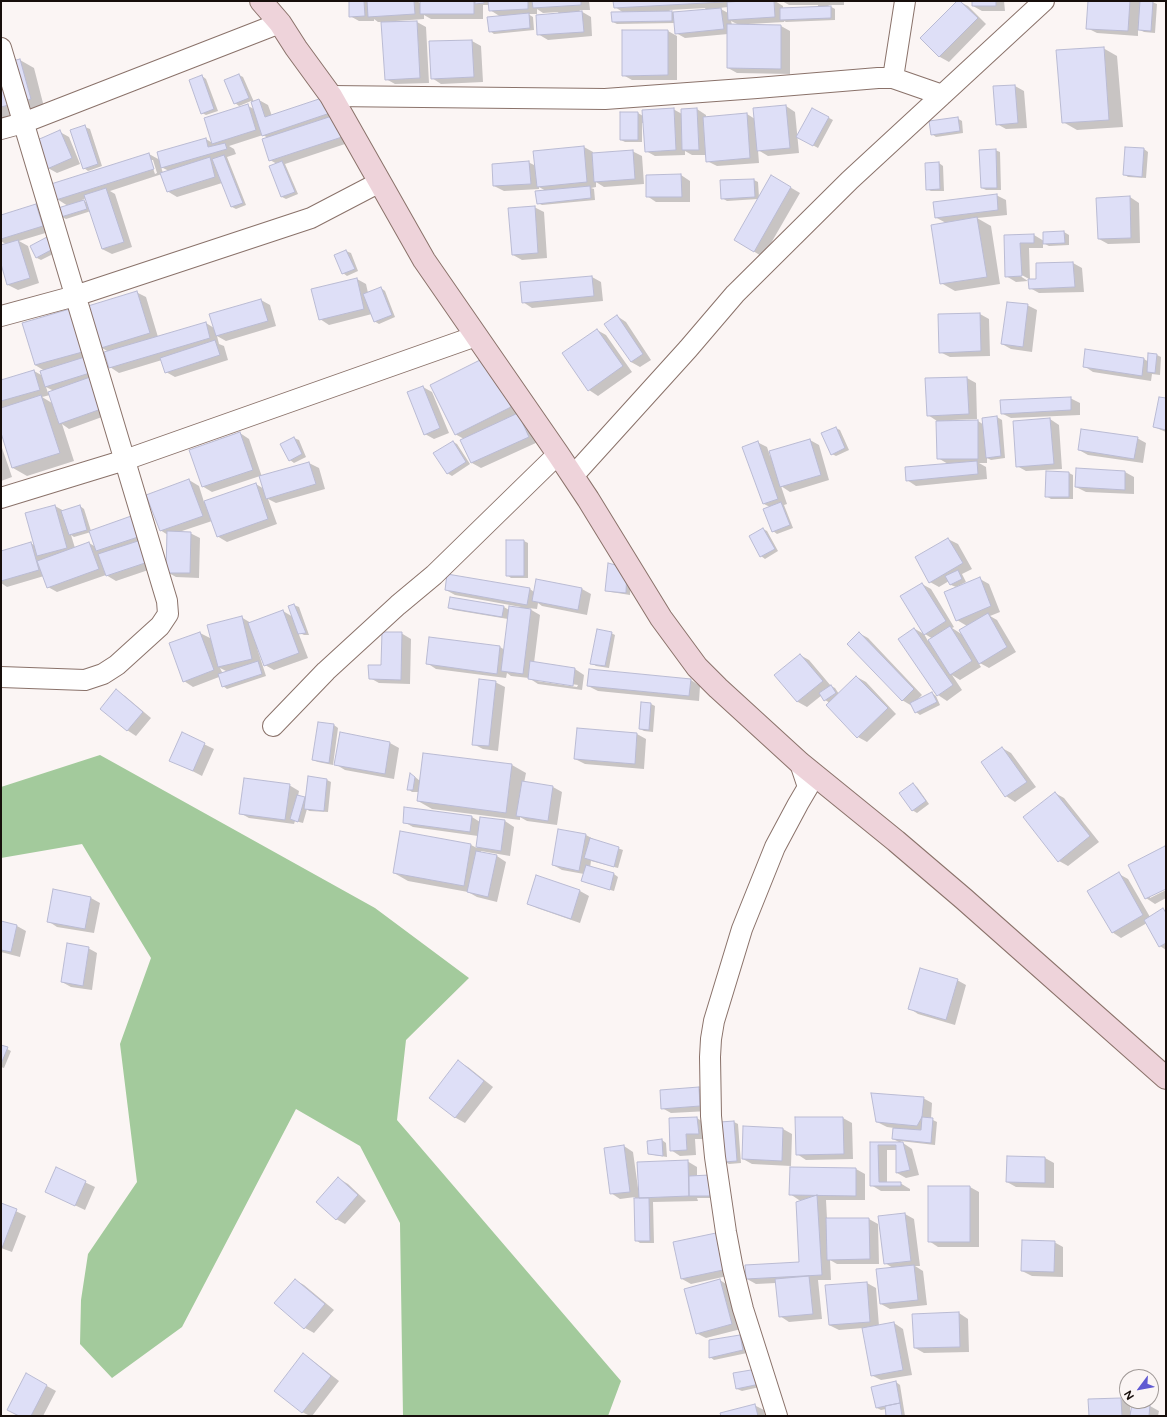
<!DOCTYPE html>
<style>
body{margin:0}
#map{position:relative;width:1167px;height:1417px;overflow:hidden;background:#fbf5f4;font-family:Figtree,sans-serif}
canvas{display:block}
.frame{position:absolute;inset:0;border:2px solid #170e0b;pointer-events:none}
.north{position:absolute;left:1119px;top:1369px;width:40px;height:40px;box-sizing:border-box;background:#fbf5f4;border:1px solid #a09997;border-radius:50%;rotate:238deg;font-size:11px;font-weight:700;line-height:16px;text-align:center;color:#170e0b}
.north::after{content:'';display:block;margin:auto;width:14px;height:18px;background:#605ad2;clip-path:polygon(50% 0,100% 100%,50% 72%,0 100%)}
</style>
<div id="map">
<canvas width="1167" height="1417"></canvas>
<div class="frame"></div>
<div class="north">N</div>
</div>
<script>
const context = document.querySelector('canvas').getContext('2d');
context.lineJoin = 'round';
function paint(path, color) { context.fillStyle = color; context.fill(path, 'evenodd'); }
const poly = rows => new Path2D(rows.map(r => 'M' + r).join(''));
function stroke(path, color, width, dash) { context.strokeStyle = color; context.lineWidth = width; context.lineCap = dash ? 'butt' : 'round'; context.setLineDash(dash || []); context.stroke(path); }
paint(poly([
 [100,755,375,908,469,978,406,1040,397,1120,621,1381,608,1416,403,1416,400,1223,360,1146,296,1109,182,1327,112,1378,80,1344,81,1300,88,1254,137,1182,120,1044,151,958,82,844,1,858,1,787]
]), '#a3ca9c');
paint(poly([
 [350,1,417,1,421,4,421,1,589,1,590,10,579,10,591,17,592,36,548,40,538,34,537,14,528,14,533,17,534,30,494,34,490,31,501,17,490,10,489,5,483,5,483,19,431,19,424,15,424,19,396,21,397,23,417,22,426,27,429,83,395,84,386,79,382,22,378,22,374,19,374,21,359,21,350,16],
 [537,9,543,13,558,12,559,14,537,15],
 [614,1,733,1,733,3,775,1,783,6,783,8,818,7,818,5,789,5,782,1,844,1,844,5,828,5,835,9,835,20,786,22,784,21,784,22,749,24,749,25,781,26,790,31,790,74,737,73,728,68,728,34,685,38,676,33,675,23,617,24,613,22,624,13,615,7],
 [728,7,728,13,719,8],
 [705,8,706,10,674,13,669,10],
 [731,21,739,25,732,25],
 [958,1,968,6,986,24,949,62,940,57,921,38],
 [973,1,1004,1,1005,11,982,11,973,6],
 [1089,1,1152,2,1157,4,1155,33,1144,32,1138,29,1138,36,1097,33,1087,28],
 [668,31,677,36,677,80,632,80,623,75],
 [472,41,481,46,483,82,441,84,432,78],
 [1103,48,1117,56,1123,127,1077,130,1063,122],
 [20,60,34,68,44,107,1,118,1,65],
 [239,75,243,77,254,102,259,100,268,105,272,116,325,98,351,142,285,164,298,194,286,199,282,197,270,167,277,164,270,160,268,138,263,135,229,146,234,149,236,154,227,157,246,205,236,209,232,207,222,183,177,197,167,191,162,174,110,191,115,194,132,247,112,254,102,249,91,211,66,219,62,217,68,206,57,199,149,154,160,160,206,139,214,144,205,119,248,106,254,109,251,101,239,106,235,103],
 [150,160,153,160,157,173,155,174],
 [161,167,169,171,163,173],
 [86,198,88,203,82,200],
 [202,76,206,79,218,111,206,115,202,113],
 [1015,86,1024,91,1027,128,1006,129,997,124],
 [786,106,795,112,799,153,768,156,758,150,759,163,717,166,707,161,707,155,692,155,685,151,685,155,655,156,646,151,644,123,642,123,642,142,625,142,621,140,621,113,638,113,643,116,673,109,682,114,682,110,697,109,706,115,706,117,747,114,755,119],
 [812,109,833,120,818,148,798,137],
 [957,118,962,121,963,133,936,137,932,134],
 [85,127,90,129,102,166,88,171,84,168],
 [60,132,69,137,80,164,57,173,48,168],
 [584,147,593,152,593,154,632,151,642,156,644,184,604,187,596,182,596,187,591,188,594,189,595,200,542,205,538,203,546,191,539,187,539,189,504,191,494,186,528,162,536,166],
 [1126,148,1144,149,1148,152,1146,178,1128,177,1124,174],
 [995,150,1000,152,1001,190,986,190,982,188],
 [939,163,943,166,944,191,931,191,927,189],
 [681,175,690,181,690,202,656,202,647,196,647,176],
 [771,176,800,193,763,257,735,240,758,199,727,201,722,198,754,180,758,182,759,197],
 [996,195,1006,200,1007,215,977,218,991,226,1000,284,955,291,941,283,946,223,935,217],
 [1130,197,1139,203,1140,243,1108,244,1099,239],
 [36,206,45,211,52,231,19,241,28,246,39,283,18,290,8,285,1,261,1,247,7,245,1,241,1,216],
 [534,207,544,212,547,258,522,260,513,255],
 [1064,232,1069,235,1069,245,1049,246,1043,243,1043,248,1029,248,1030,280,1037,280,1037,264,1073,263,1082,268,1084,292,1039,293,1030,288,1029,279,1018,273,1017,274,1028,281,1016,282,1006,276,1005,236,1034,235,1044,241,1044,233],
 [47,238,57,252,41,260,37,258],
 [346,251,351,253,358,271,347,276,343,273,335,255],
 [592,277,601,282,603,301,532,308,523,302],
 [357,279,366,284,368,293,381,288,385,291,395,317,379,324,374,321,372,314,329,325,320,319],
 [136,292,146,297,158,337,206,323,214,328,261,300,270,305,276,326,226,341,217,336,219,344,224,346,228,360,175,377,166,372,162,360,119,373,110,367,109,352,102,348],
 [1027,305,1037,310,1032,352,1011,349,1002,344],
 [73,309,113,413,69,429,62,424,74,461,27,476,13,468,1,429,1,375,3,381,34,371,43,376,45,371,35,365],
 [46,387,54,391,48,393],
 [50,395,52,403,42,397],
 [980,314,989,319,990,356,950,357,940,352],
 [617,316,626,322,651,360,640,367,631,362],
 [597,330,606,335,632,372,598,396,589,390],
 [1086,350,1144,359,1149,362,1157,355,1161,357,1160,375,1152,374,1151,381,1093,372,1084,366],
 [486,358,538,442,481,468,472,463,461,440,464,439,455,434],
 [967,378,976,383,977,419,952,420,952,422,978,421,984,425,984,419,997,417,1002,420,1005,458,991,460,987,458,987,463,979,463,986,467,987,479,916,486,907,480,948,464,938,458,937,421,928,415],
 [423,387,432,392,449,433,434,439,425,434],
 [1070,398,1080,403,1080,415,1011,418,1001,413],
 [1166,399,1166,432,1154,427],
 [1050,419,1059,425,1062,469,1026,471,1017,466],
 [836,428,840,430,849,450,836,456,832,454],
 [240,433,249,439,262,477,309,463,319,468,325,489,276,503,268,499,277,524,227,542,217,536,212,521,179,532,190,533,200,538,199,578,176,577,167,572,168,535,160,530,189,480,199,486,204,502,256,484,264,489,260,476,212,492,202,486],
 [294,438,299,440,306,457,294,463,290,460],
 [1137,438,1146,443,1143,463,1088,455,1079,450],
 [810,440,819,445,829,480,790,492,781,486,787,504,784,505,793,528,777,534,773,531,770,507,764,504,757,442,767,447,770,456],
 [453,442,457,444,470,464,452,476,447,473],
 [1,445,12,477,1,481],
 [1077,469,1125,472,1134,477,1134,494,1086,492,1076,487],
 [1069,473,1073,475,1073,499,1051,499,1046,496],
 [55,506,64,511,80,506,84,509,91,531,134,516,160,566,116,581,106,575,57,592,48,587,44,576,7,587,1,583,1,552,31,543,35,546],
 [91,532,96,547,89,543,75,548,71,535,74,537],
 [763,529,767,531,778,551,765,559,761,556],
 [948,539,958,544,972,569,962,574,966,582,956,587,951,585,949,581,939,587,930,582,916,557],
 [524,541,528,543,528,578,511,578,507,575],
 [631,571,630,595,611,592,606,590],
 [448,575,530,589,534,592,582,589,591,594,587,615,542,606,538,603,537,609,528,608,540,615,534,663,575,669,584,675,582,690,538,684,529,678,511,676,507,673,506,678,436,669,427,663,500,647,505,650,508,619,454,610,449,608,504,607,509,610,520,608,521,607,455,595,446,590],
 [537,679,578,685,577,687,537,681],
 [980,579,989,584,1000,612,990,616,997,620,1016,652,989,668,978,662,981,667,960,680,952,675,962,690,947,701,938,695,915,629,924,634,928,641,933,639,925,634,922,584,931,589,954,627,952,628,963,635,967,626,957,620],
 [294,605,299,607,309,635,304,635,298,632,308,658,274,670,265,665,258,647,257,648,266,676,227,689,223,686,219,677,193,687,184,681,170,644,200,633,212,639,241,617,251,623,283,611,293,617,289,607],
 [220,668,228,672,223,674],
 [401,633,411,639,410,684,379,683,370,678,382,666],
 [611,633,615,635,609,668,596,666,592,663],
 [859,633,868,638,922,695,917,700,932,693,936,696,940,705,920,715,916,712,912,706,902,700],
 [800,655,809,660,831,686,835,688,839,694,857,677,866,682,896,714,867,742,858,737,830,703,825,700,822,695,807,707,798,702,776,675],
 [691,680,700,686,699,701,598,691,588,686],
 [495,682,505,687,498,751,483,749,473,744],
 [116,691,125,696,151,718,136,736,127,730],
 [651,704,655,706,653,732,644,731,640,729],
 [319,723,334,725,338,728,333,765,318,762,313,760],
 [183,734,214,749,202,776,171,760],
 [341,734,390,743,399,748,394,779,345,770,335,764],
 [637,734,646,739,644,769,585,764,575,759],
 [1002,748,1011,753,1036,787,1015,802,1006,796],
 [512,765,526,773,524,783,553,787,562,792,557,825,527,821,520,817,520,820,432,809,418,801,419,792,412,792,408,789,414,776,420,781],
 [308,777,327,780,331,782,328,812,309,811,307,809,303,823,295,821,294,824,249,818,240,813,289,785,299,791,298,796,306,798],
 [913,784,917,787,929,804,917,813,912,810],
 [1055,793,1064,798,1099,842,1068,866,1059,861],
 [472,817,480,822,505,821,514,827,510,856,481,851,481,853,497,856,506,862,497,902,477,897,468,892,408,881,394,873,401,832,471,845,477,848,478,836,413,827,404,822],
 [586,835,595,840,623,850,618,868,591,861,590,868,614,874,618,877,614,891,587,883,582,881,584,874,562,870,553,865],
 [1165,847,1166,848,1166,887,1150,896,1150,898,1166,890,1166,898,1155,904,1146,898],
 [1119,874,1128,879,1150,917,1163,910,1166,911,1166,950,1160,946,1147,923,1121,938,1112,932],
 [580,891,589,896,580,923,537,908,528,903],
 [91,898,100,903,94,933,57,927,48,921],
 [1,922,17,926,26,931,20,957,1,952],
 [88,948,97,953,92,990,71,987,62,982],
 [957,980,966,985,955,1025,918,1014,909,1008],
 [1,1046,11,1051,4,1068,1,1067],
 [459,1062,468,1067,493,1087,465,1123,456,1118,430,1097],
 [699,1089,708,1094,709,1111,671,1113,662,1108],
 [923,1098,932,1103,931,1119,937,1122,935,1145,900,1141,912,1149,919,1175,906,1178,897,1173,897,1150,887,1150,887,1183,900,1183,910,1189,910,1191,881,1191,871,1185,871,1143,901,1143,893,1139,894,1128,887,1127,877,1122],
 [697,1118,706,1124,707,1139,695,1139,696,1155,680,1156,671,1150,670,1119],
 [843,1118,852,1123,853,1159,806,1160,797,1154],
 [734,1122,738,1124,741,1163,729,1164,725,1162],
 [744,1127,783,1129,792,1134,791,1166,752,1164,743,1159],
 [662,1140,666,1143,667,1157,654,1155,649,1153],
 [624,1146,633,1152,638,1188,687,1161,697,1167,697,1177,710,1176,714,1198,697,1198,698,1201,653,1202,654,1243,640,1243,636,1240,635,1197,620,1199,611,1193],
 [1045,1158,1054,1163,1054,1188,1016,1187,1007,1182],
 [57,1169,95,1187,85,1210,47,1192],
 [856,1169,865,1174,865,1200,826,1200,827,1219,869,1219,878,1224,879,1264,837,1264,830,1260,831,1280,818,1280,822,1319,789,1322,780,1316,776,1283,756,1284,747,1279,800,1263,805,1200,799,1200,790,1194],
 [338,1178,348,1184,366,1201,345,1224,336,1219],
 [929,1187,970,1187,979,1192,979,1247,938,1247,929,1241],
 [1,1204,26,1216,12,1252,1,1248],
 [905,1214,914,1219,920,1266,915,1266,923,1271,927,1305,890,1309,881,1304,893,1268,885,1263],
 [715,1234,725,1239,732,1275,691,1284,682,1279],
 [1054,1242,1063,1247,1063,1277,1032,1276,1022,1271],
 [295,1280,304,1285,334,1310,314,1333,305,1328],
 [720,1280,729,1286,741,1329,706,1338,696,1333],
 [867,1283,876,1288,879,1326,894,1323,903,1329,912,1375,881,1380,871,1375,863,1328,839,1330,829,1325],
 [959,1313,968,1319,969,1352,924,1353,915,1348],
 [739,1336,744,1338,747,1353,714,1360,710,1357],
 [303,1355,312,1360,339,1381,312,1416,310,1416,302,1412],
 [734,1374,764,1386,742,1391,737,1389],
 [27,1375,56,1391,43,1416,21,1416],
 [896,1382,900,1385,905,1416,887,1416,886,1409,881,1410,877,1408],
 [1121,1399,1130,1404,1130,1411,1150,1406,1159,1411,1158,1416,1090,1416],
 [754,1405,764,1410,765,1416,722,1416]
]), '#0003');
const building = poly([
 [349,1,364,1,365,16,349,17,349,1],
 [367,1,414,1,415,14,368,17,367,1],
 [420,1,474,1,474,14,420,14,420,1],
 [475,1,484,1,484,3,475,4,475,1],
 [488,1,528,1,528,9,489,11,488,1],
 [532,1,581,1,581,5,533,8,532,1],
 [613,1,724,1,724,2,614,8,613,1],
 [745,1,774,1,775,17,728,20,727,2,745,1],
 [957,1,960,1,978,18,939,57,920,38,957,1],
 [972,1,996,1,996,6,972,6,972,1],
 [1088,1,1130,1,1128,31,1086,29,1088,1],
 [1140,1,1153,1,1151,31,1138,30,1140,1],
 [831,6,831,18,780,20,780,8,831,6],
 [721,8,724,29,675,34,673,12,721,8],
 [582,11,584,32,537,35,536,15,582,11],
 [672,11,672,21,612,22,611,12,672,11],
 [529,13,530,28,489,32,487,17,529,13],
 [417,21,420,78,385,80,381,22,417,21],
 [727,24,781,25,781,69,727,68,727,24],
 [622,30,668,30,668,75,622,76,622,30],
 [472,40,474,77,431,79,429,41,472,40],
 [1104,47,1109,120,1062,123,1056,50,1104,47],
 [20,59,31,99,1,107,1,64,20,59],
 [239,74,249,98,234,104,224,80,239,74],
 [202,75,214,109,201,114,189,80,202,75],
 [1015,85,1018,123,996,125,993,86,1015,85],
 [325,97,330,113,262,136,251,102,259,99,265,117,325,97],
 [248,104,256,130,212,144,204,118,248,104],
 [786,105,790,148,757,151,753,108,786,105],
 [674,108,676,150,645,152,642,110,674,108],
 [697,108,699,150,682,150,681,109,697,108],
 [812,108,829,117,813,146,796,137,812,108],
 [620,112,638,112,638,140,620,140,620,112],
 [747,113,750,158,706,162,703,117,747,113],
 [335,115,342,137,269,161,262,139,335,115],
 [958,117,960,131,931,135,929,121,958,117],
 [85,125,98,164,83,169,70,130,85,125],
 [60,130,72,158,47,169,35,141,60,130],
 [206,138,208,147,225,143,227,149,161,168,157,152,206,138],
 [584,146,587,182,537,187,533,151,584,146],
 [1125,147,1144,148,1142,177,1123,175,1125,147],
 [996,149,997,188,981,188,979,150,996,149],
 [633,150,635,179,594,182,592,153,633,150],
 [149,153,154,169,56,200,51,184,149,153],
 [224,155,243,203,231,207,212,159,224,155],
 [210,157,215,177,167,192,160,173,210,157],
 [282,161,295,192,281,197,269,166,282,161],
 [529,161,531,184,493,186,492,164,529,161],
 [939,162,940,189,926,190,925,163,939,162],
 [681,174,682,197,646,197,646,175,681,174],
 [771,175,791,187,754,252,734,240,771,175],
 [754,179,755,197,721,199,720,180,754,179],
 [590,186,591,198,537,204,535,191,590,186],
 [106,188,124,242,102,249,84,195,106,188],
 [997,194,998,210,935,218,933,202,997,194],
 [1130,196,1131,238,1098,239,1096,198,1130,196],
 [84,200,87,209,61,217,58,208,84,200],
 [36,204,43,226,1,239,1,215,36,204],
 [535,206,538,253,512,255,508,208,535,206],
 [977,217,987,277,940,284,931,225,977,217],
 [1064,231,1065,243,1043,244,1043,232,1064,231],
 [1034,234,1034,243,1020,243,1022,276,1005,277,1004,235,1034,234],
 [47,237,53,249,36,258,30,246,47,237],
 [18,240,30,278,7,285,1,264,1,245,18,240],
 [346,250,355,269,342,274,334,255,346,250],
 [1073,262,1075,287,1029,289,1028,279,1036,279,1036,263,1073,262],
 [592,276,594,296,522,303,520,282,592,276],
 [357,278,364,309,319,320,311,289,357,278],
 [381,287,392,315,374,322,363,294,381,287],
 [137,291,150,333,101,348,88,306,137,291],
 [261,299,268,321,216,336,209,314,261,299],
 [1007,302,1028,304,1023,347,1001,344,1007,302],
 [73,308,86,351,35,365,22,323,73,308],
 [980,313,981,351,939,353,938,314,980,313],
 [617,315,643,354,631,362,604,324,617,315],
 [206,322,210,338,109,368,104,352,206,322],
 [597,329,623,366,588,391,562,353,597,329],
 [215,340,220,355,165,373,160,358,215,340],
 [1085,349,1144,358,1142,376,1083,367,1085,349],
 [1148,353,1157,354,1155,373,1147,372,1148,353],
 [88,356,93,372,45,387,40,371,88,356],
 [486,357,511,407,455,435,430,385,486,357],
 [34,370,40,390,1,401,1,380,34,370],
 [93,376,104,408,59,424,48,392,93,376],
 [967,377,969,414,927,416,925,378,967,377],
 [423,386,440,428,424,435,407,392,423,386],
 [41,395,60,453,12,468,1,433,1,408,41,395],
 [1071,397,1071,410,1001,414,1000,400,1071,397],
 [1159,397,1166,398,1166,430,1153,427,1159,397],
 [518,413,529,437,471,463,460,440,518,413],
 [997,416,1001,456,986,458,982,418,997,416],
 [1050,418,1054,464,1016,467,1013,421,1050,418],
 [978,420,978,459,937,459,936,421,978,420],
 [836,427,845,448,831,455,821,433,836,427],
 [1081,429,1138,437,1134,459,1078,450,1081,429],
 [240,432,253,470,202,487,189,450,240,432],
 [294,437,302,454,289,461,280,444,294,437],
 [810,439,821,475,780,487,769,451,810,439],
 [453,441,466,462,447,474,433,453,453,441],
 [758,441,778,499,763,504,742,447,758,441],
 [977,461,978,474,906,481,905,467,977,461],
 [309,462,316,484,266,499,259,476,309,462],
 [1076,468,1125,471,1125,490,1075,487,1076,468],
 [1046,471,1069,472,1069,497,1045,497,1046,471],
 [189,479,203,516,160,531,146,495,189,479],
 [256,483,268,519,217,537,204,501,256,483],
 [781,502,790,525,772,532,763,509,781,502],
 [55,505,67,548,37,556,25,513,55,505],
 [80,505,87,530,69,535,61,511,80,505],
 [134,515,141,536,96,551,89,531,134,515],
 [763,528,775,549,760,557,749,536,763,528],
 [167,531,191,532,190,573,166,573,167,531],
 [948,538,963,563,929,583,915,557,948,538],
 [144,539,151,561,106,576,98,554,144,539],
 [506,540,524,540,524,576,506,576,506,540],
 [31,542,39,570,1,581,1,551,31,542],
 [89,542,99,569,47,588,37,561,89,542],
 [608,563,627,568,626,593,605,591,608,563],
 [958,570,962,579,950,585,945,576,958,570],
 [447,574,530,588,527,605,445,590,447,574],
 [980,577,991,606,956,621,944,592,980,577],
 [536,579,582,588,578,610,532,601,536,579],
 [922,583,946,621,924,635,900,596,922,583],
 [450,597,504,606,502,617,448,608,450,597],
 [294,604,306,633,298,634,288,606,294,604],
 [509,606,531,609,523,674,501,671,509,606],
 [283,610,299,653,264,666,248,623,283,610],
 [988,613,1007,647,979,664,959,630,988,613],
 [242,616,252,659,218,667,207,625,242,616],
 [950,626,972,661,950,675,928,640,950,626],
 [914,628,953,685,937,696,898,639,914,628],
 [597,629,612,632,605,666,590,664,597,629],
 [200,632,214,670,183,682,169,643,200,632],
 [382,632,402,632,401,680,369,679,368,665,381,665,382,632],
 [859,632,914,689,902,701,847,644,859,632],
 [429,637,500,646,497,674,426,664,429,637],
 [800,654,823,681,797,702,774,675,800,654],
 [258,661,262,674,222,687,218,674,258,661],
 [530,661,575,668,573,686,528,679,530,661],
 [589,669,691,679,689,696,587,686,589,669],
 [856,676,888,708,857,738,826,705,856,676],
 [479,679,496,681,489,746,472,745,479,679],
 [831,685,836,693,824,701,819,693,831,685],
 [116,689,143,712,127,731,100,709,116,689],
 [932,692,937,702,915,713,910,703,932,692],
 [641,702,651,703,649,730,639,729,641,702],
 [318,722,334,724,329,763,312,760,318,722],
 [577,728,637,733,635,764,574,759,577,728],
 [182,732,205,743,193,771,169,761,182,732],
 [340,732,390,742,385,774,334,765,340,732],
 [1002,747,1027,782,1005,797,981,762,1002,747],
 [423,753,512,764,506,813,417,801,423,753],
 [410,773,415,777,413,790,407,790,410,773],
 [308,776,327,779,324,811,304,809,308,776],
 [244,778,290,784,285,820,239,814,244,778],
 [522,781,553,786,548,821,516,816,522,781],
 [913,783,926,801,912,811,899,793,913,783],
 [1055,792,1090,836,1058,862,1023,817,1055,792],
 [297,795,305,797,298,822,290,819,297,795],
 [404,807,472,816,470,832,403,823,404,807],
 [480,817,505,820,501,851,476,847,480,817],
 [558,829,586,834,579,871,552,865,558,829],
 [400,831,471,844,464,886,393,873,400,831],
 [590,838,619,847,614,867,584,858,590,838],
 [1165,846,1166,849,1166,889,1145,899,1128,865,1165,846],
 [476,851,497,855,488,897,467,892,476,851],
 [586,865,614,873,610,890,581,881,586,865],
 [1119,872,1143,915,1112,933,1087,891,1119,872],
 [536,875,580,890,571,919,527,904,536,875],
 [53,889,91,897,85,929,47,922,53,889],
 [1163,908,1166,913,1166,943,1159,947,1144,920,1163,908],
 [1,921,17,925,11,952,1,950,1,921],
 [67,943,89,947,83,986,61,982,67,943],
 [920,968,958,979,946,1020,908,1009,920,968],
 [1,1045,8,1047,1,1064,1,1045],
 [458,1060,484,1081,455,1118,429,1098,458,1060],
 [699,1087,700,1106,661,1109,660,1090,699,1087],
 [871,1093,924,1097,922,1117,917,1126,876,1122,871,1093],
 [697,1117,699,1134,686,1134,687,1150,670,1151,669,1118,697,1117],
 [795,1117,843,1117,844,1154,796,1155,795,1117],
 [922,1117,933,1118,931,1143,892,1139,893,1128,921,1130,922,1117],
 [734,1121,737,1161,724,1162,720,1122,734,1121],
 [743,1126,783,1128,782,1161,742,1159,743,1126],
 [662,1139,663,1156,648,1154,647,1141,662,1139],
 [870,1142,903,1142,910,1170,896,1173,896,1145,878,1145,879,1182,901,1182,901,1186,870,1186,870,1142],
 [624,1145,630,1192,610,1194,604,1148,624,1145],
 [1007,1156,1045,1157,1045,1183,1006,1182,1007,1156],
 [688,1160,689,1196,639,1198,637,1162,688,1160],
 [56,1167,86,1181,75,1206,45,1192,56,1167],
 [790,1167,856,1168,856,1196,789,1195,790,1167],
 [710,1175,710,1196,689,1196,689,1176,710,1175],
 [338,1177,358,1195,336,1220,316,1202,338,1177],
 [928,1186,970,1186,970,1242,928,1242,928,1186],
 [817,1195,822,1275,746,1279,745,1265,799,1262,796,1202,817,1195],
 [634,1198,649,1198,650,1241,635,1241,634,1198],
 [1,1203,17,1209,2,1248,1,1247,1,1203],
 [905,1213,911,1261,884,1264,878,1216,905,1213],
 [826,1218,869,1218,870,1259,827,1260,826,1218],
 [716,1233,723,1270,681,1279,673,1242,716,1233],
 [1022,1240,1055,1241,1054,1272,1021,1271,1022,1240],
 [914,1265,918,1300,880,1304,876,1269,914,1265],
 [809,1276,813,1314,779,1317,775,1279,809,1276],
 [295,1279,325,1304,304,1329,274,1303,295,1279],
 [720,1279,732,1324,696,1334,684,1289,720,1279],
 [867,1282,870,1322,829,1325,825,1285,867,1282],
 [959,1312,960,1347,914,1348,912,1314,959,1312],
 [894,1322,903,1370,871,1376,862,1328,894,1322],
 [740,1335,743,1350,709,1358,709,1340,740,1335],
 [303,1353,331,1376,302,1413,274,1391,303,1353],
 [757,1369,760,1384,736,1389,733,1373,757,1369],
 [26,1373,47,1385,31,1416,19,1416,7,1410,26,1373],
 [896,1381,900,1403,876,1408,871,1387,896,1381],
 [1121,1398,1122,1416,1089,1416,1088,1399,1121,1398],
 [900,1403,902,1416,886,1416,885,1406,900,1403],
 [1132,1403,1150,1405,1149,1416,1130,1416,1132,1403],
 [755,1404,758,1416,721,1416,720,1413,755,1404]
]);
paint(building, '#dedff7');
stroke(building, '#babbd3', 1);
const street = poly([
 [1,48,167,601,168,614,160,626,117,665,103,674,85,680,1,677],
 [893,78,905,1],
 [331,96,605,99,757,88,878,78,893,78,942,95],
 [1,129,23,123,280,23],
 [1,316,75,296,311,218,380,182],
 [573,476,688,349,735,294,850,180,1044,1],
 [1,498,125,460,476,336],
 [273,726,326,671,398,605,434,575,558,454],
 [777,1416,743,1309,733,1269,726,1232,715,1157,711,1116,710,1057,711,1039,714,1021,742,929,775,847,798,804,808,787,800,763]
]);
const secondary = poly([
 [261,1,280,23,296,48,331,96,424,260,558,454,588,499,661,618,697,667,718,688,800,763,896,841,964,899,1166,1078]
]);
stroke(street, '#8a726a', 22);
stroke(secondary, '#8a726a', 24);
stroke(street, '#fff', 20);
stroke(secondary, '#eed3da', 22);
</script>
